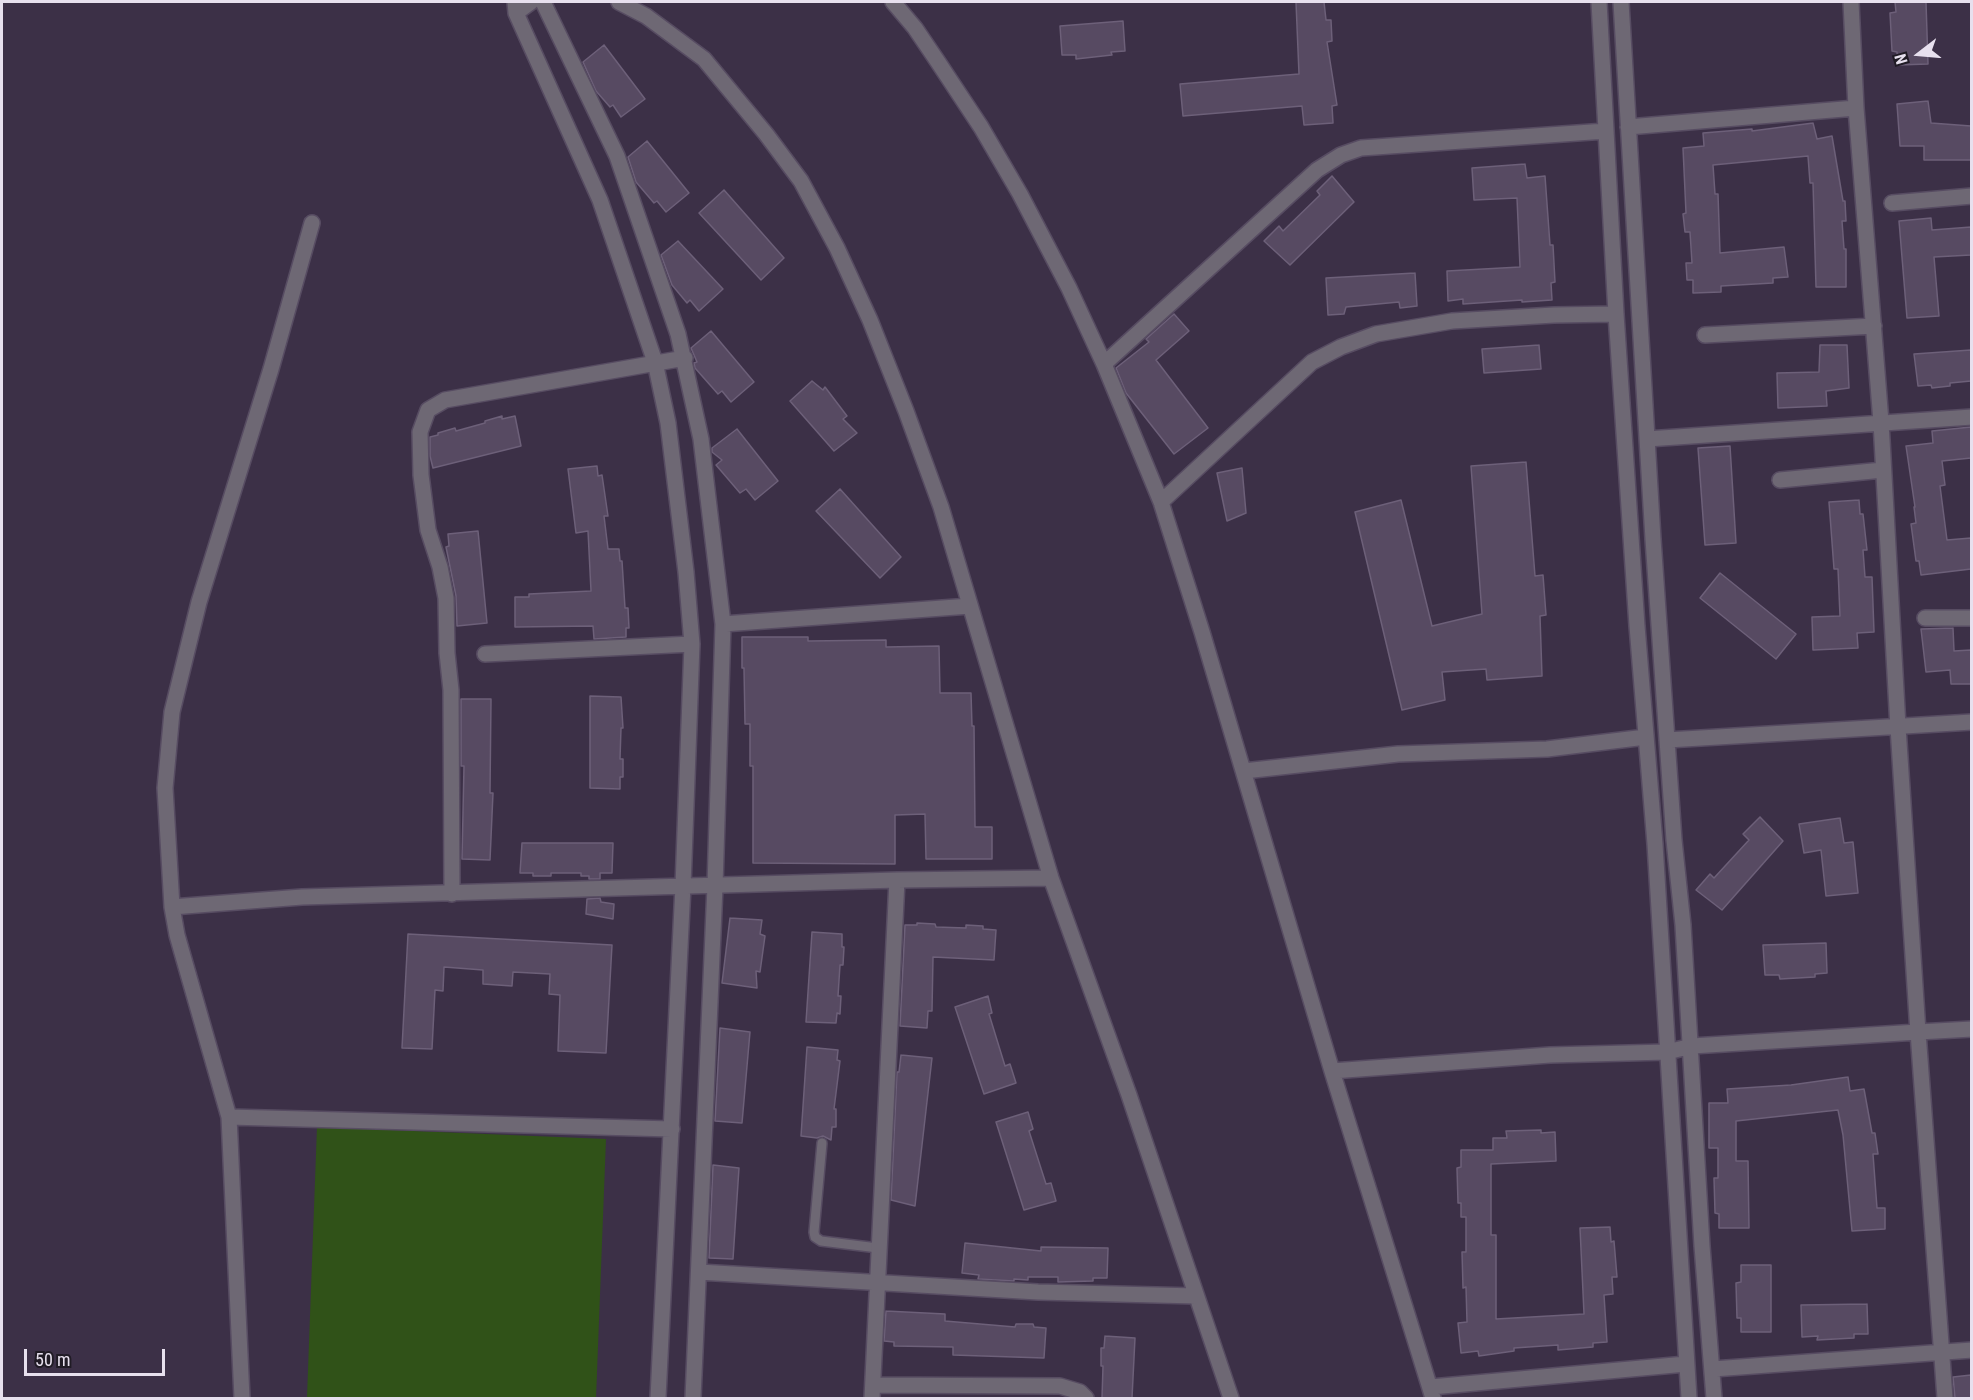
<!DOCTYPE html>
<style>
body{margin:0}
#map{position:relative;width:1973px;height:1400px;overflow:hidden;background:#3c3047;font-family:"Roboto Condensed",sans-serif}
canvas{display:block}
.frame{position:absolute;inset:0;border:3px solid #e7e0ee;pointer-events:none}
.north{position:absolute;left:1889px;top:24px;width:60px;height:60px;-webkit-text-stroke:4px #201b25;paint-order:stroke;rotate:254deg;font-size:16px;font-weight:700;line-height:24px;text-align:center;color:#e7e0ee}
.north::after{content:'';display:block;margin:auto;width:21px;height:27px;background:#e7e0ee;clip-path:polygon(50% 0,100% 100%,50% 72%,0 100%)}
.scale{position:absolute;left:24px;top:1349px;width:141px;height:27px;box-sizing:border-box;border:3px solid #e7e0ee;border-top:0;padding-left:8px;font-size:18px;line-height:21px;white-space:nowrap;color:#e7e0ee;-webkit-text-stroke:4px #201b25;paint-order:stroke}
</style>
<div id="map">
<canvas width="1973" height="1400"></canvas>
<div class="frame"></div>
<div class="north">N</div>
<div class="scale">50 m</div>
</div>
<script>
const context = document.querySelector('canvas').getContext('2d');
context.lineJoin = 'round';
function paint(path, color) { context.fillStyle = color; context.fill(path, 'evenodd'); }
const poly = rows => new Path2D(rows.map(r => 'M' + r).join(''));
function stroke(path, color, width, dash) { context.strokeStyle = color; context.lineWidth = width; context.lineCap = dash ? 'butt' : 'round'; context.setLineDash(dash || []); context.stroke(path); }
paint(poly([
 [317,1127,606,1139,596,1398,347,1398,307,1397]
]), '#305218');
const building = poly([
 [1296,2,1324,2,1326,20,1331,20,1332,41,1327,42,1337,105,1332,106,1333,123,1304,125,1302,106,1183,116,1180,84,1299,74,1296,2],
 [1895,2,1926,2,1928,64,1898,65,1897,52,1892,51,1890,13,1896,12,1895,2],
 [1123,21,1125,51,1111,52,1112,55,1076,59,1076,55,1062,55,1060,26,1123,21],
 [604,45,645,99,621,117,613,105,610,107,596,91,583,62,604,45],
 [1928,101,1931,123,1971,126,1971,160,1924,160,1924,146,1900,146,1897,104,1928,101],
 [1813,123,1817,139,1832,136,1843,201,1845,201,1846,221,1842,221,1844,249,1846,249,1846,287,1816,287,1813,183,1810,183,1808,156,1713,165,1715,194,1718,194,1720,253,1784,247,1788,277,1773,278,1773,283,1721,286,1721,292,1693,293,1693,280,1687,280,1686,263,1692,263,1690,232,1685,232,1683,214,1686,213,1683,148,1704,146,1703,133,1752,129,1752,131,1813,123],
 [647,141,689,193,666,212,657,201,654,203,636,182,628,157,647,141],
 [1525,164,1527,178,1545,176,1550,245,1553,245,1555,282,1551,283,1552,300,1522,302,1522,300,1463,304,1463,299,1448,301,1447,271,1520,267,1517,198,1474,200,1472,168,1525,164],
 [1332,176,1354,202,1290,265,1264,241,1279,226,1283,231,1320,195,1317,191,1332,176],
 [724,190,784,258,761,280,699,213,724,190],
 [1931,218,1932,230,1971,227,1971,255,1934,257,1939,316,1907,318,1899,221,1931,218],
 [678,241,723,289,699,311,690,300,687,303,672,285,661,255,678,241],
 [1415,273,1417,306,1400,308,1399,302,1346,307,1344,314,1328,315,1326,278,1415,273],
 [1174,314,1189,331,1156,360,1208,428,1174,454,1126,393,1116,368,1149,342,1146,339,1174,314],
 [711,331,754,382,731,402,722,391,718,394,695,368,694,363,697,362,691,348,711,331],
 [1539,345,1541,369,1484,373,1482,349,1539,345],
 [1820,345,1847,345,1849,388,1826,391,1827,406,1778,408,1777,373,1819,372,1820,345],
 [1971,350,1971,381,1950,383,1950,386,1932,388,1931,385,1918,386,1914,354,1971,350],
 [812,381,823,390,825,387,847,416,843,419,857,433,834,451,790,401,812,381],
 [502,416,502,419,515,416,521,446,433,468,430,456,430,437,438,435,438,433,455,428,456,431,485,423,485,421,502,416],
 [1971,427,1971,458,1942,461,1945,485,1940,486,1947,540,1971,538,1971,569,1921,575,1919,561,1916,561,1911,524,1916,523,1914,507,1915,507,1906,446,1933,443,1932,431,1971,427],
 [737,429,778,481,755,500,746,489,740,493,716,465,722,460,712,452,712,448,737,429],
 [1730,446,1736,543,1705,545,1698,448,1730,446],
 [1526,462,1535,576,1543,575,1546,615,1540,616,1542,676,1487,680,1486,669,1442,672,1445,700,1402,710,1355,512,1401,500,1432,626,1482,614,1471,466,1526,462],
 [597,466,598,476,602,475,608,516,604,516,608,549,619,549,620,561,622,561,625,608,628,608,629,628,626,628,626,637,594,639,593,626,515,627,515,597,529,597,529,594,591,591,588,531,576,533,568,469,597,466],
 [1242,468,1246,513,1227,521,1217,473,1242,468],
 [840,489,901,557,880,578,816,511,840,489],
 [1859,500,1860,514,1863,514,1867,550,1863,550,1865,577,1872,577,1874,632,1857,633,1858,648,1813,650,1812,617,1840,616,1838,569,1834,569,1829,502,1859,500],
 [478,531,487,623,457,626,456,596,446,547,449,546,448,534,478,531],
 [1720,573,1796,634,1776,659,1700,598,1720,573],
 [1953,628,1954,651,1971,650,1971,684,1951,684,1950,670,1926,672,1921,629,1953,628],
 [742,637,808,637,808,641,886,640,886,647,939,646,940,693,971,693,972,726,974,726,975,827,992,827,992,859,926,859,925,814,895,815,895,864,753,863,753,766,750,766,750,724,745,724,744,668,742,668,742,637],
 [590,696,621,697,623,728,621,728,620,759,623,759,623,777,620,777,620,789,590,788,590,696],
 [461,699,491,699,490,793,493,793,490,860,462,859,464,766,461,766,461,699],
 [1760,817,1783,841,1722,910,1696,890,1710,874,1714,878,1749,840,1743,834,1760,817],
 [1840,818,1844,843,1853,842,1858,893,1826,896,1821,850,1804,853,1799,824,1840,818],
 [522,843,613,843,612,873,600,873,600,879,589,879,589,876,581,876,581,873,551,873,551,876,533,876,533,873,520,873,522,843],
 [600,898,601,902,614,904,613,919,586,914,587,899,600,898],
 [730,918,762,920,760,934,765,936,760,972,756,971,757,988,722,983,730,918],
 [917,923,935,924,936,927,966,928,966,925,983,926,983,929,996,930,994,960,933,957,932,1011,928,1011,927,1028,900,1026,905,925,917,925,917,923],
 [812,932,842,934,842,947,844,947,843,965,840,965,838,996,841,996,840,1014,837,1013,836,1023,806,1022,812,932],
 [408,934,612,945,606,1053,558,1051,560,995,549,994,550,974,513,972,512,986,483,984,483,970,444,967,443,991,435,990,432,1049,402,1048,408,934],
 [1826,943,1827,973,1815,974,1815,977,1780,979,1779,975,1765,975,1763,945,1826,943],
 [988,996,992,1013,989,1014,1005,1066,1010,1064,1016,1083,984,1094,955,1007,988,996],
 [720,1028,750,1032,742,1123,715,1121,720,1028],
 [807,1047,838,1050,837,1060,840,1061,834,1109,836,1109,836,1127,832,1127,831,1140,823,1136,817,1138,801,1136,807,1047],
 [901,1055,932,1058,915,1206,891,1200,897,1072,899,1072,901,1055],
 [1848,1077,1850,1091,1864,1089,1872,1133,1875,1133,1878,1154,1873,1154,1877,1208,1885,1208,1885,1229,1852,1231,1843,1135,1838,1110,1736,1121,1736,1161,1748,1161,1749,1228,1719,1228,1719,1214,1715,1213,1714,1178,1718,1178,1718,1148,1709,1148,1709,1103,1728,1103,1727,1089,1791,1085,1848,1077],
 [1028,1112,1033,1129,1029,1131,1046,1184,1051,1183,1056,1201,1024,1210,996,1122,1028,1112],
 [1541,1130,1541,1133,1555,1132,1556,1161,1491,1164,1491,1235,1496,1235,1496,1319,1584,1314,1580,1228,1610,1227,1611,1242,1614,1241,1617,1277,1612,1277,1613,1294,1604,1295,1607,1342,1593,1343,1593,1347,1558,1350,1558,1345,1514,1348,1514,1351,1479,1356,1478,1351,1461,1353,1458,1323,1467,1322,1466,1287,1463,1288,1462,1252,1466,1252,1466,1217,1461,1217,1461,1203,1458,1203,1457,1168,1461,1167,1461,1150,1493,1150,1493,1138,1507,1138,1506,1131,1541,1130],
 [713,1165,739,1168,733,1259,709,1258,713,1165],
 [965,1243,1041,1251,1041,1247,1108,1248,1107,1278,1093,1278,1093,1281,1058,1282,1058,1277,1028,1277,1028,1280,1014,1279,1014,1281,978,1279,979,1275,962,1273,965,1243],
 [1741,1265,1771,1265,1771,1332,1741,1332,1741,1318,1737,1318,1736,1283,1741,1282,1741,1265],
 [1867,1304,1868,1334,1854,1334,1854,1338,1817,1340,1818,1336,1802,1337,1801,1305,1867,1304],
 [886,1311,945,1314,945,1321,1015,1327,1016,1324,1033,1324,1034,1327,1046,1328,1044,1358,953,1355,953,1347,894,1346,894,1342,884,1341,886,1311],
 [1105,1336,1135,1338,1132,1398,1102,1398,1103,1366,1101,1366,1101,1348,1104,1348,1105,1336],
 [1971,1375,1971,1398,1955,1398,1953,1377,1971,1375]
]);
paint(building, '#574a62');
stroke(building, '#6d6079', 1.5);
const service = poly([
 [822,1143,814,1232,815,1237,821,1241,878,1248]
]);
const minor = poly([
 [515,2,516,13,600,200,655,362,668,423,686,572,692,644,683,886,658,1398],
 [543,2,617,156,678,334,701,439,723,624,715,886,693,1398],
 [619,2,646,16,704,59,766,134,801,181,837,248,870,320,906,411,941,507,1051,878,1129,1095,1231,1398],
 [893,2,915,28,938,62,981,127,1020,194,1069,288,1104,364,1161,502,1202,632,1332,1071,1433,1398],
 [1599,2,1616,314,1637,626,1655,844,1689,1398],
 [1621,2,1653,539,1674,840,1683,925,1702,1246,1714,1398],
 [1851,2,1856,108,1881,422,1898,727,1918,1032,1972,1029],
 [516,13,531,2],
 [1628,127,1856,108],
 [1892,203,1972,196],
 [1705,335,1874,326],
 [1104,364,1317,170,1341,155,1361,148,1606,131],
 [1647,439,1972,417],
 [1780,480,1883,470],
 [1161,502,1312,362,1341,347,1376,334,1452,321,1554,315,1616,314],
 [1925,618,1972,618],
 [723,624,970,606],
 [485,654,692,644],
 [1667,740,1972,722],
 [1244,771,1398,754,1547,749,1646,737],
 [897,880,1051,878],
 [452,894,451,690,447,653,446,598,440,567,428,530,421,475,420,432,428,410,445,400,685,358],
 [172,907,302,897,897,880,872,1398],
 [1332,1071,1550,1055,1667,1052,1692,1046,1918,1032,1945,1398],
 [229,1117,672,1129],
 [699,1272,1038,1292,1196,1296],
 [1713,1369,1972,1350],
 [873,1385,1060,1386,1080,1392,1086,1398],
 [1431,1387,1686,1364],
 [242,1398,229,1117,177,935,172,907,165,788,172,712,199,602,271,369,312,223]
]);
stroke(service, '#574c62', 12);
stroke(minor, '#574c62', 18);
stroke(service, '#6e6874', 9);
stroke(minor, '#6e6874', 15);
</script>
